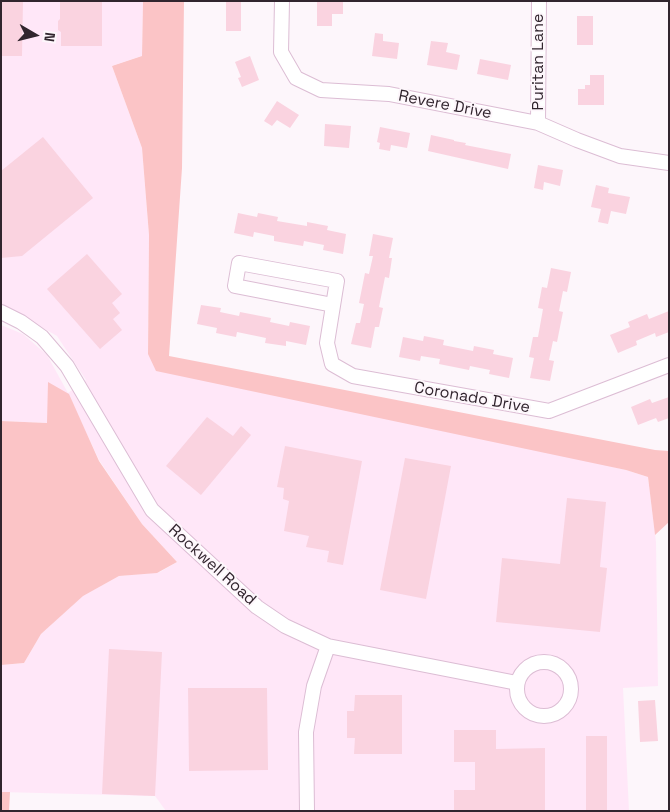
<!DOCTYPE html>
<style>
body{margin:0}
#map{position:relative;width:670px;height:812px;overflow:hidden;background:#fdf6fb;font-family:"Space Grotesk",sans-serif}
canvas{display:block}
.frame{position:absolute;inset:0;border:2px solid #31252e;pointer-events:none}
.north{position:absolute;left:10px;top:10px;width:50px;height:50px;-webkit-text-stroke:4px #fdf6fb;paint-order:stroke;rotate:98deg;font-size:14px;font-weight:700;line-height:20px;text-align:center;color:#31252e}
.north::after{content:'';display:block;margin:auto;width:18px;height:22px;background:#31252e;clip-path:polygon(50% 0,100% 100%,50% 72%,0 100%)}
</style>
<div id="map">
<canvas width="670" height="812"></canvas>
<div class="frame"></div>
<div class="north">N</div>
</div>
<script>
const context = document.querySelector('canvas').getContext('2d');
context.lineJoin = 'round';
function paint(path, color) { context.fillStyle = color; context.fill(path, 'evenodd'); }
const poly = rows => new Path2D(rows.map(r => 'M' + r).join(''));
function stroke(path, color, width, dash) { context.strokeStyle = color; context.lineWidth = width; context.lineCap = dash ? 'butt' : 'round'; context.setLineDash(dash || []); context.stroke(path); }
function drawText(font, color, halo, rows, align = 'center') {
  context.font = font + ' "Space Grotesk",sans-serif'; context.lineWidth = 4; context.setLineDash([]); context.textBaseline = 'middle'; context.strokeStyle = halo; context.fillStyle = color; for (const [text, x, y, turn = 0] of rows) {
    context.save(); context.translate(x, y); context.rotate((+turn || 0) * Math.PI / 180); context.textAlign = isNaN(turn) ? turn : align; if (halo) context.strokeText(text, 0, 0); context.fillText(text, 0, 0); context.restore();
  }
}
paint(poly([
 [1,1,143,1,142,56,112,66,142,148,149,235,148,354,626,470,648,477,656,542,658,686,623,688,629,811,166,811,155,796,1,792,1,665,24,663,41,634,82,596,119,576,160,572,177,562,142,524,99,460,68,394,47,423,1,421,1,325,23,334,47,355,68,393,86,380,57,336,1,304]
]), '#ffe7f8');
paint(poly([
 [143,1,184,1,182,168,169,356,655,450,669,451,669,522,655,535,648,477,626,470,156,371,148,354,149,235,142,148,112,66,142,56],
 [48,382,69,394,99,461,142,524,177,562,157,573,119,576,83,596,41,634,24,663,1,665,1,421,47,423],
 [1,792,10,792,9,811,1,811]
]), '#fbc4c6');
paint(poly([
 [1,1,23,1,22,56,1,56],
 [60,1,102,1,102,46,61,46,61,32,58,30,58,21,60,19],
 [226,1,241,1,241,31,226,31],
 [317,1,343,1,343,14,332,14,332,26,317,26],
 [577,16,593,16,593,45,577,45],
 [375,33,383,34,383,41,399,43,397,59,372,56],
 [431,41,448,43,446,52,460,55,457,70,427,65],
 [250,56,259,80,242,87,238,78,241,77,235,62],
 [480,59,511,65,508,80,477,74],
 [590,75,604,75,604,105,578,105,578,89,585,89,585,85,590,85],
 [277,101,299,115,290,128,277,120,272,126,264,121],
 [325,124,351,126,349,148,324,146],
 [380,127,410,133,407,148,391,145,390,151,379,149,380,143,377,142],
 [431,135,454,140,454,141,466,143,465,145,511,154,508,169,428,151],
 [43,137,93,198,22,256,1,258,1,171],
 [538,165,563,170,560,186,544,182,543,190,534,188],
 [596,185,609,188,608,193,630,197,626,214,611,211,608,224,598,222,601,209,591,207],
 [238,213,257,217,258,213,278,217,277,221,307,226,307,222,328,226,327,230,346,234,343,254,323,250,324,245,304,241,303,246,274,241,274,236,254,232,253,237,234,233],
 [373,234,393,238,389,258,392,258,389,278,385,277,379,307,383,308,379,327,375,327,371,348,351,344,356,323,360,323,364,304,359,303,365,273,369,274,373,256,369,256],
 [87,254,122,294,112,303,120,313,113,319,122,330,100,349,47,289],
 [551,268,571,272,567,292,563,291,559,311,563,312,557,342,553,341,549,360,554,361,550,381,530,378,534,358,529,357,533,337,538,337,543,309,538,308,542,287,547,288],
 [201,305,221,308,220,312,239,316,240,312,271,318,270,322,289,326,290,322,310,326,306,345,286,341,286,346,265,343,266,338,237,332,236,337,216,333,217,328,197,324],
 [669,311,669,332,656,337,655,333,636,341,637,345,618,353,610,335,630,327,628,322,647,314,649,319],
 [424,336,444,340,443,345,473,351,474,346,494,350,493,354,513,358,509,378,489,374,490,370,470,366,469,370,439,364,440,359,421,356,420,361,399,357,403,337,423,341],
 [669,397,669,418,658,422,656,418,638,425,631,407,650,399,652,403],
 [207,417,233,436,241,426,251,435,201,495,166,466],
 [285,446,362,461,343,565,327,562,329,551,306,547,309,536,284,531,289,501,283,499,284,488,277,487],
 [405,458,451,466,426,599,380,590],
 [567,498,606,502,600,567,607,568,600,632,496,622,502,558,560,564],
 [109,649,162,652,155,796,102,794],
 [188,688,267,688,268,770,189,771],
 [355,695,402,695,402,754,354,754,355,738,347,738,347,711,354,711],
 [655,700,658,741,640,742,638,701],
 [454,730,496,730,496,749,545,748,545,811,454,811,454,790,475,790,475,762,454,762],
 [586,736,607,736,607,810,586,810]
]), '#fad3e0');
const street = poly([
 [282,1,281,52,296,78,321,90,389,94,538,123,577,140,620,156,669,163],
 [538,123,539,1],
 [333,305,235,286,239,263,337,281,327,343,332,364,353,376,549,411,669,365],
 [1,312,21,322,42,337,67,366,152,510,257,607,285,626,328,646,517,683],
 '517 689a27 27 0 1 1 54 0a27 27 0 1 1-54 0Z',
 [307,811,306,732,314,686,328,646]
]);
stroke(street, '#dcbdd4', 16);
stroke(street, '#fff', 14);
drawText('16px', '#31252e', '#fdf6fb', [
 ["Puritan Lane",539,62,-90],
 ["Revere Drive",445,105,11],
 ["Coronado Drive",472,398,10],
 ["Rockwell Road",212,565,42]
]);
</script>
